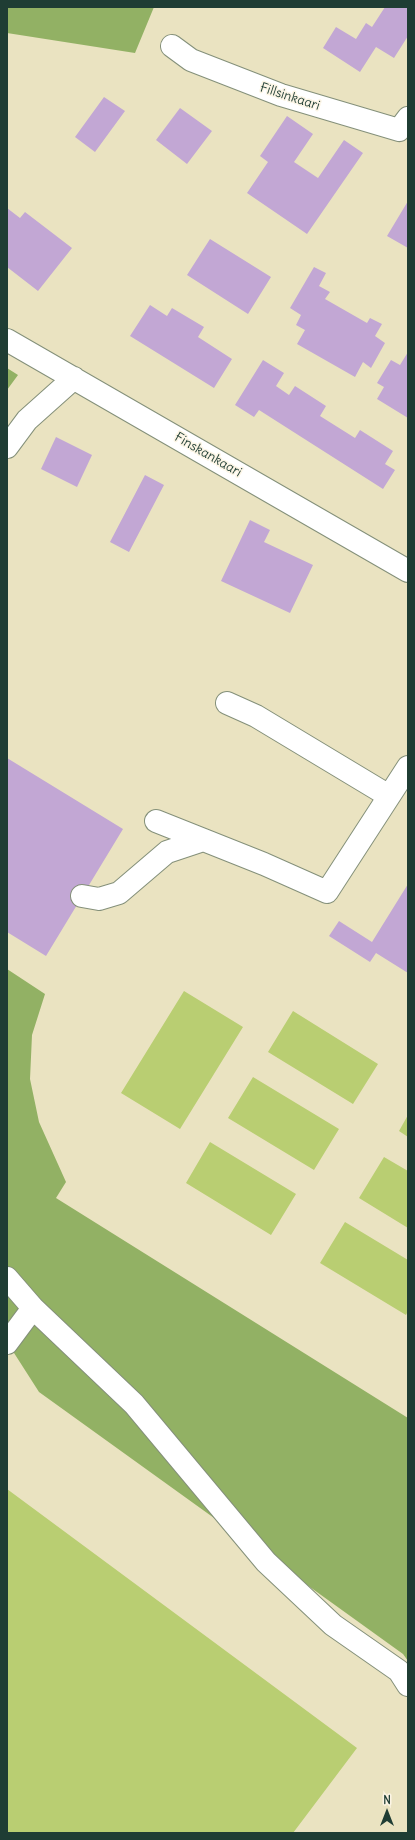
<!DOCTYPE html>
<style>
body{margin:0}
#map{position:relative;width:415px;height:1840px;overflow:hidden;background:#eae3c1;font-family:Delius,sans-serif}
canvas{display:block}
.frame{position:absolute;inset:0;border:8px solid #1f3d34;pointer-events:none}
.north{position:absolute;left:367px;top:1792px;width:40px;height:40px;-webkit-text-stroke:3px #fcf5e5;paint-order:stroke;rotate:0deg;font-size:11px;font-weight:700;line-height:16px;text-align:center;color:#1f3d34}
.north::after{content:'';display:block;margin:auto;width:14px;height:18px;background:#1f3d34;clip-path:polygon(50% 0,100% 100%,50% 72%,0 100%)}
</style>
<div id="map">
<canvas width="415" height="1840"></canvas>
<div class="frame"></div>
<div class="north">N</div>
</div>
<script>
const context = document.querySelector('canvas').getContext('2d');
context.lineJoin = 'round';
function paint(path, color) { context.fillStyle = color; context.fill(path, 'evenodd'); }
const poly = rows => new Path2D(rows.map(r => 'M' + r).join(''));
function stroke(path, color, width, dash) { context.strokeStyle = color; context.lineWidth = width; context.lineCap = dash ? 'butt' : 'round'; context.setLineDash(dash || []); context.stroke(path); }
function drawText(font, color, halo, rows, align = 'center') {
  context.font = font + ' Delius,sans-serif'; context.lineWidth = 3; context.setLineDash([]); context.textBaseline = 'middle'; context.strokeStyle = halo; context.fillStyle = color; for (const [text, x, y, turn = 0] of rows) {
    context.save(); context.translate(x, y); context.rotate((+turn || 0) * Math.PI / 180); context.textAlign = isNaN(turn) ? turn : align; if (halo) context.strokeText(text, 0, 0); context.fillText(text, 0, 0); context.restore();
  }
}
paint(poly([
 [184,991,243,1027,180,1129,121,1093],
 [293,1011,378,1064,353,1104,268,1052],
 [253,1077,339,1129,314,1170,228,1118],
 [408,1115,408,1137,399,1131],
 [210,1142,296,1194,271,1235,186,1183],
 [384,1157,408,1171,408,1228,359,1198],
 [345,1222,408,1260,408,1311,406,1315,320,1263],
 [7,1489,357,1748,293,1833,7,1833]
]), '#b9ce72');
paint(poly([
 [7,7,154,7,135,53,7,33],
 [7,368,18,375,7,390],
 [7,969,45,994,32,1035,30,1079,39,1122,66,1182,56,1198,408,1418,408,1661,403,1654,39,1392,7,1342]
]), '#92b164');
paint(poly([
 [385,7,408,7,408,36,394,58,376,47,360,72,323,48,336,27,356,39,366,23,372,27],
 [104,97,125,111,95,152,75,137],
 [180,108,212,131,187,164,156,140],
 [287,116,313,134,294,162,318,178,344,140,363,153,307,234,247,193,268,162,260,156],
 [408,201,408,248,387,236],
 [7,208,20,218,25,212,72,248,38,291,7,267],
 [210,239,271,277,248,314,187,275],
 [314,267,326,273,319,286,330,292,325,299,367,323,370,318,382,324,375,336,385,343,371,368,363,362,355,377,297,344,305,330,296,325,301,315,290,308],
 [150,305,167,316,172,308,204,327,198,337,232,359,214,388,130,336],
 [408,352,408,418,377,399,384,387,377,383,391,360,400,365],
 [263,360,284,373,276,386,289,395,295,386,326,406,320,416,355,438,360,430,393,451,385,464,395,470,383,489,259,410,254,417,235,405],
 [56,437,92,455,77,487,41,469],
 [145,475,164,485,129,552,110,542],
 [250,520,270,530,264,542,313,565,290,613,221,581],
 [7,758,123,829,46,956,7,932],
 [408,884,408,973,376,953,370,962,329,936,339,921,372,942]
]), '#c2a7d4');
const minor = poly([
 [172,46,191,60,281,95,399,130,408,118],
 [7,340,408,571],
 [7,447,27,420,74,378],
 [227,703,256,716,389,796],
 [156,821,264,864,327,892,408,767],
 [82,896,99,899,119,893,167,852,203,840],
 [7,1278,33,1308,134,1404,266,1562,333,1625,399,1671,408,1685],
 [7,1343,33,1308]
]);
stroke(minor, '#84907a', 24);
stroke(minor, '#fff', 22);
drawText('13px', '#1f3d34', '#fcf5e5', [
 ["Fillsinkaari",290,97,18],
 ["Finskankaari",208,455,30]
]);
</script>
